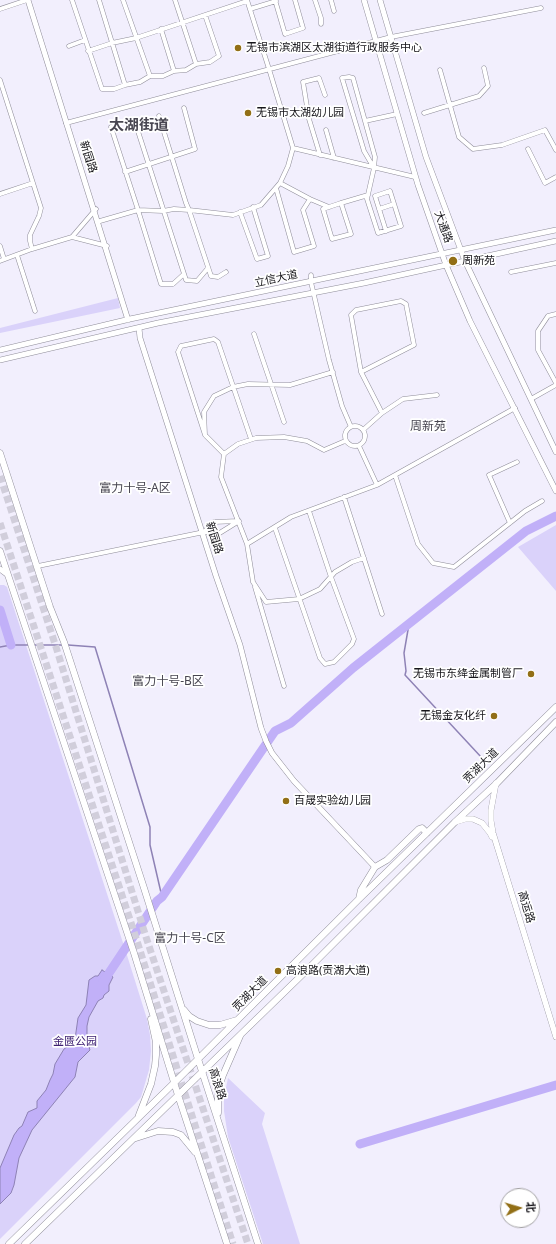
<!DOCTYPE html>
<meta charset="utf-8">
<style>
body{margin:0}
#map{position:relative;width:556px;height:1244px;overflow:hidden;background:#f2effd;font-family:"Noto Sans","Noto Sans SC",sans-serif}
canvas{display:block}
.north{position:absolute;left:500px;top:1188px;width:40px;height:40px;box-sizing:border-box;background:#fff;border:1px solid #a2a1a3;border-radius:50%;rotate:85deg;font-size:11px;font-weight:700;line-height:16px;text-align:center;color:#16151a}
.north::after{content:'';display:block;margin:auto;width:14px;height:18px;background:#926f16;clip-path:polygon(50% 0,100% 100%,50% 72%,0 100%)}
</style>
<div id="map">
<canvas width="556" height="1244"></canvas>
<div class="north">北</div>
</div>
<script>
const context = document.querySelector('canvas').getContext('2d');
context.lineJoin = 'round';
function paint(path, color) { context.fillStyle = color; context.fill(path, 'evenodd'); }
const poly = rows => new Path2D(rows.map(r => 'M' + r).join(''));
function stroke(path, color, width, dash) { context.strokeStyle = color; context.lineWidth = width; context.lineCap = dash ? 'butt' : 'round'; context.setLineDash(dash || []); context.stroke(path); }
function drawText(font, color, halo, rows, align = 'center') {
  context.font = font + ' "Noto Sans","Noto Sans SC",sans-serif'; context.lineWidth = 3.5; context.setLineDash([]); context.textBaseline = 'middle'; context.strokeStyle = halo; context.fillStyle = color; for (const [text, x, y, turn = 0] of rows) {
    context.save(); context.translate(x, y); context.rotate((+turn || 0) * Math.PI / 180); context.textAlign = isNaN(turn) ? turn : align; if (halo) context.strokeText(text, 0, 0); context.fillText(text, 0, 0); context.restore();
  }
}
paint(poly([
 [118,298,120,308,0,333,0,328],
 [556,525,556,591,518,547],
 [0,585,4,585,7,587,126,952,147,1019,150,1035,151,1051,149,1070,141,1097,136,1103,0,1239],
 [228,1078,265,1113,262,1124,300,1244,263,1244,228,1137,224,1111,224,1097]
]), '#dad2fa');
const water = poly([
 [102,970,113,977,109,985,109,991,104,995,103,998,98,1001,89,1017,87,1026,87,1041,90,1050,78,1062,75,1077,32,1130,19,1158,14,1185,11,1193,0,1204,0,1168,14,1135,19,1128,22,1126,28,1112,37,1108,37,1101,46,1090,50,1080,53,1074,55,1064,64,1049,70,1045,75,1039,78,1018,86,1005,89,980,95,976,98,976,102,970]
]);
paint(water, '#c1b0f8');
stroke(water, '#8e82b5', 1);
stroke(poly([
 [409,624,404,653,406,671,405,675,482,758],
 [34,645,62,645],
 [68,645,95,647,150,827,150,845,162,897],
 [0,647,11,645,30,645]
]), '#8e82b5', 1.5);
stroke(poly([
 [0,610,11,645],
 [101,985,157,901,162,897,275,731,291,723,353,668,526,531,556,516],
 [360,1144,556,1085]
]), '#c1b0f8', 9);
stroke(poly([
 [0,476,56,647,146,937,248,1244],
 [0,523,138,944,180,1078,233,1244]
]), '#d1cedb', 7, [7, 3.5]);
const minor = poly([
 [72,0,102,89,114,89,125,85,140,82,150,76,163,76,174,71,186,70,196,64,210,62,219,56,205,15],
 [99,0,125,85],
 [123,0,150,76],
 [175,0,196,64],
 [275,0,285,34,303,28,295,0],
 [315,0,321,18,321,24],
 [331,0,334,11],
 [0,9,27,0],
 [250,9,276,1],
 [161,29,174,71],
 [69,46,85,40],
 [88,51,112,43,136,38,247,1],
 [440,70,459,137,473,149,502,145,545,130,556,150],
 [0,80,41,208,39,216,30,235,30,241,32,249],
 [424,113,479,96,488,86,484,68],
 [159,116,186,203,189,210,211,276,218,277,226,272],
 [365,121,397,114],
 [135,122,186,280,197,281,208,268],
 [66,123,391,37,541,8],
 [111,127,138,210,161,284,173,284,184,274],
 [326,130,334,158],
 [293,148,415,177],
 [528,149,545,183,556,177],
 [320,155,309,119,303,82,319,78,325,95],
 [374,168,375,157,353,78,349,77,342,78,364,151,374,168,367,199,378,233,401,226,390,191,375,196,386,231],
 [125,172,195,149,184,108],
 [280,183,310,199],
 [276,188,294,252,314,246,303,210,310,199,329,207],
 [0,194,33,183],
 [341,203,323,209,332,239,351,234,341,203,368,195],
 [379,209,394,204],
 [240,212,257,259,268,256,253,207],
 [100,221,138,210,163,211,174,209,189,210,233,215,261,205,280,183,288,166,293,148,269,69,247,0],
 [72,237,96,209],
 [0,246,4,259],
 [17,255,35,311],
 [0,261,32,249,72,237,107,246],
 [511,272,556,263],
 [311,275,311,282,319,317,329,360,342,406,351,427],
 [556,314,548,316,538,331,538,350,556,383],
 [254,334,284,422],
 [361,372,414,345,406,304,401,301,356,310,351,315,361,372,382,413],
 [531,399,556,385],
 '345 436a10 10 0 1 1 20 0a10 10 0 1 1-20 0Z',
 [363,430,382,413,403,399,437,395],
 [205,435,178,352,181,346,214,339,218,342,251,439],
 [345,441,324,450,307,441,284,437,256,438,238,444,224,454,221,477,247,544,291,517,377,485],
 [359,446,377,485,515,408],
 [224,454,205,435,204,412,214,396,233,387,248,384,290,385,333,372],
 [395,475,418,544,433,563,454,567,525,511,542,501],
 [344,497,382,614],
 [510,523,489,475,517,462],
 [275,528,320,658,325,664,334,662,352,644,354,639,331,577,309,511],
 [204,532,214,522,238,521],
 [247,544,253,582,266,602,299,599,320,589,335,572,352,562,364,558],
 [38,566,204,532,218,534,239,521],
 [255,587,284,686]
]);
const tertiary = poly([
 [28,0,128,320],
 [364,0,418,185,446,265,470,321,556,491],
 [380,0,426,157,465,261,556,452],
 [139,328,140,338,216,576,240,645,261,728,266,741,272,753,294,781,375,867],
 [0,350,130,319,556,230],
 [0,360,158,323,364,283,556,241],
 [0,569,8,575]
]);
const secondary = poly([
 [496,783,491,810,491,821,493,833,556,1037],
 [455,822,465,819,473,819,482,823,490,833,492,837]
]);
const primary = poly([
 [0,453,50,607,64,642,144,888,198,1059,258,1244],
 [0,551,134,953,178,1095,227,1244],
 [359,899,361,890,375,867,387,860,419,829,422,828,427,833],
 [184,1010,189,1016,197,1021,209,1025,220,1025,237,1020],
 [218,1113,218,1099,219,1087,223,1075,240,1036],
 [139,1115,151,1084,155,1066,156,1055,156,1042,151,1019],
 [136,1138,158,1131,173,1132,181,1135,195,1152],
 [9,1244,174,1083,358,900,556,707],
 [25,1244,306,971,455,822,497,783,556,722]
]);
stroke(minor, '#8f8d99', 5);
stroke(tertiary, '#8f8d99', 6);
stroke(secondary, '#8f8d99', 6);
stroke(primary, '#8f8d99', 7);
stroke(minor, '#fff', 4);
stroke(tertiary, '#fff', 5);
stroke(secondary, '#fff', 5.5);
stroke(primary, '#fff', 6);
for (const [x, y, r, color] of [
 [238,48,4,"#926f16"],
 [248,113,4,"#926f16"],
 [453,261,5,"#926f16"],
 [531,674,4,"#926f16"],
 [494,716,4,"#926f16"],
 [286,801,4,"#926f16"],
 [278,971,4,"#926f16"]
]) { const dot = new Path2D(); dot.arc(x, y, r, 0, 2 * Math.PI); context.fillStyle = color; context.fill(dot); stroke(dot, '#fff', 1.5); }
drawText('11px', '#16151a', '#fff', [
 ["无锡市滨湖区太湖街道行政服务中心",246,48],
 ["无锡市太湖幼儿园",256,113],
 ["周新苑",462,261],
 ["无锡市东绛金属制管厂",523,674,"right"],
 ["无锡金友化纤",486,716,"right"],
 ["百晟实验幼儿园",294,801],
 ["高浪路(贡湖大道)",286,971]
], 'left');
drawText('11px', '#16151a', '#fff', [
 ["新园路",88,157,72],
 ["大通路",443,227,70],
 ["立信大道",276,279,-12],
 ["新园路",214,538,72],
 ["贡湖大道",481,766,-44],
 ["高运路",526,907,73],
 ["贡湖大道",250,994,-45],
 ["高浪路",217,1084,72]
]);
drawText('11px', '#3e2172', '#fff', [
 ["金匮公园",75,1042]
]);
drawText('12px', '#484651', '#fff', [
 ["周新苑",428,427],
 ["富力十号-A区",135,489],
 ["富力十号-B区",168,682],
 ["富力十号-C区",190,939]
]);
drawText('bold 15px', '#484651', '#fff', [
 ["太湖街道",139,126]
]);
</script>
